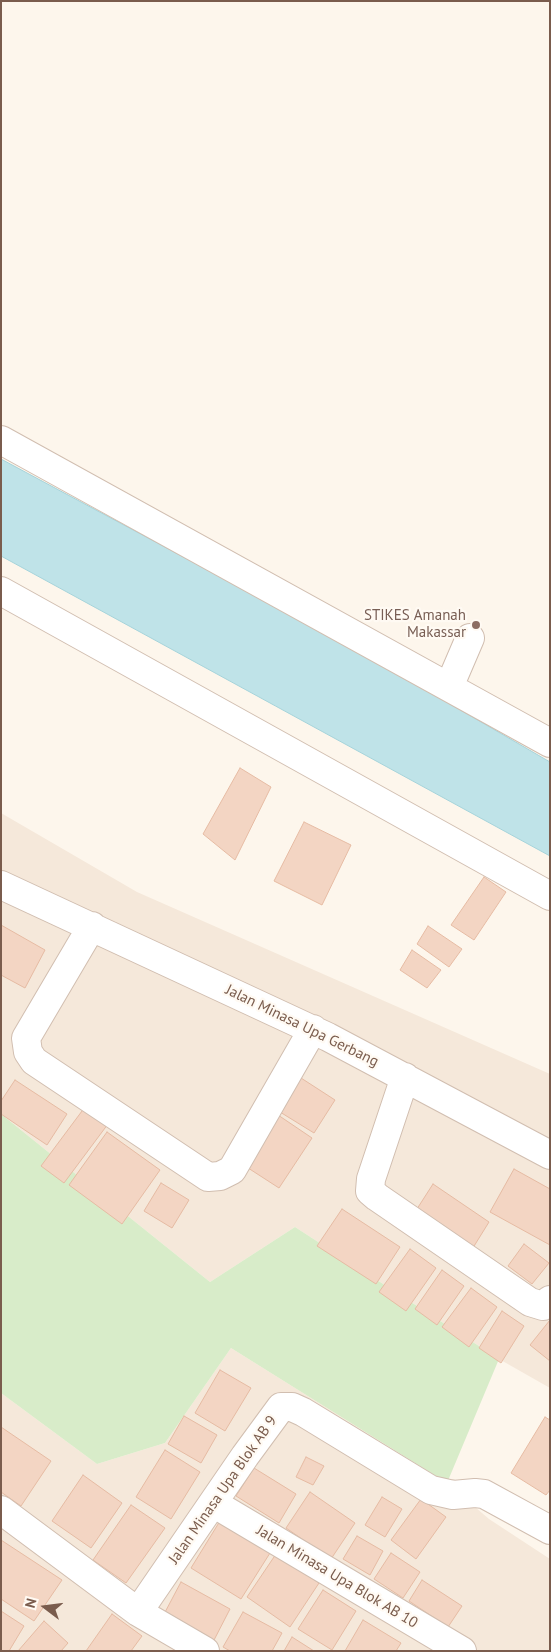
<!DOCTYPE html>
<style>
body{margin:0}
#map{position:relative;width:551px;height:1652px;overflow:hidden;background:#fdf6ec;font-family:"PT Sans",sans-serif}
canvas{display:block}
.frame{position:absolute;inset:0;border:2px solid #7a5c4d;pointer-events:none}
.north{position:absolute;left:20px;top:1582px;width:50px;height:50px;-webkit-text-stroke:4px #fffaf3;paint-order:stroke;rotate:285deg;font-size:14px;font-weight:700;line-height:20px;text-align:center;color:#7a5c4d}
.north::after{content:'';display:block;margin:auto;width:18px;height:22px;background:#7a5c4d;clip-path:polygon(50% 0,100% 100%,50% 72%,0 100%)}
</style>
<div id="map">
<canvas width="551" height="1652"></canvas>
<div class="frame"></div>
<div class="north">N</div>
</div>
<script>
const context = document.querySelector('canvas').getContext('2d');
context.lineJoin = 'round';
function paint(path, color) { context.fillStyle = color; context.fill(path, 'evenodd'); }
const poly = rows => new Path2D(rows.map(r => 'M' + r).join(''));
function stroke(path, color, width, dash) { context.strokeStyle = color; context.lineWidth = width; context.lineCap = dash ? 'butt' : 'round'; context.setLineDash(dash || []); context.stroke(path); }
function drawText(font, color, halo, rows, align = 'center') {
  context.font = font + ' "PT Sans",sans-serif'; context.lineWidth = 4.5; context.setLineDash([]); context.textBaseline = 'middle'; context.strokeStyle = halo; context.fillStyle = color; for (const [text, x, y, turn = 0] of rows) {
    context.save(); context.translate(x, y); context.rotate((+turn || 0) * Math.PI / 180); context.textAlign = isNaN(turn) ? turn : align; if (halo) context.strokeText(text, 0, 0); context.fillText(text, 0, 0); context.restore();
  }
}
paint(poly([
 [1,813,137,892,550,1074,550,1388,499,1359,295,1227,210,1282,1,1114],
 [231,1348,447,1483,489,1519,550,1559,550,1651,1,1651,1,1393,97,1464,165,1443]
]), '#f5e8da');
paint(poly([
 [1,1114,210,1282,295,1227,499,1359,447,1483,231,1348,165,1443,97,1464,1,1393]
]), '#d8ecc9');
const water = poly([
 [1,459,364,654,550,762,550,856,1,556,1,459]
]);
paint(water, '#bfe3e8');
stroke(water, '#a5d3da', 1);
const building = poly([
 [240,768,271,787,235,860,203,834,240,768],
 [304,822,351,845,322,905,274,881,304,822],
 [484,877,506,892,474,940,451,925,484,877],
 [1,925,45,950,25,988,1,975,1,925],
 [428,926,462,949,449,967,417,944,428,926],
 [412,950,441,970,427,988,400,970,412,950],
 [301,1078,335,1100,314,1133,280,1112,301,1078],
 [15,1080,67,1114,47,1145,1,1114,1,1101,15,1080],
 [85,1107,108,1124,64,1183,41,1166,85,1107],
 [278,1115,312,1138,279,1188,245,1166,278,1115],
 [107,1132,160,1170,122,1224,69,1185,107,1132],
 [514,1169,550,1189,550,1245,490,1212,514,1169],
 [161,1183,189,1200,172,1228,144,1211,161,1183],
 [433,1184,489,1222,471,1251,415,1212,433,1184],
 [342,1209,400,1247,376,1284,317,1246,342,1209],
 [524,1244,549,1263,532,1284,508,1266,524,1244],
 [410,1249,436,1268,406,1311,379,1292,410,1249],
 [442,1270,464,1286,437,1325,415,1309,442,1270],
 [471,1288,497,1307,469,1347,442,1327,471,1288],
 [502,1311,524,1326,501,1363,479,1348,502,1311],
 [550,1320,550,1361,530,1345,550,1320],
 [220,1370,251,1388,225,1431,195,1413,220,1370],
 [184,1416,217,1435,201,1463,168,1444,184,1416],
 [545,1417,550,1420,550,1490,546,1495,511,1473,545,1417],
 [1,1427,51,1461,21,1506,1,1492,1,1427],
 [165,1450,200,1472,171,1519,136,1497,165,1450],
 [306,1457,324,1466,313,1485,296,1477,306,1457],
 [254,1468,296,1494,279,1523,236,1496,254,1468],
 [83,1475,122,1503,91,1548,52,1521,83,1475],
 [310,1492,355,1523,331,1559,286,1528,310,1492],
 [382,1497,402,1509,385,1537,365,1525,382,1497],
 [421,1499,446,1517,416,1559,391,1540,421,1499],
 [131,1505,165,1528,126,1583,93,1560,131,1505],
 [220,1521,270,1553,241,1599,191,1568,220,1521],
 [357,1536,383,1551,370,1575,343,1559,357,1536],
 [1,1540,62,1580,34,1621,1,1599,1,1540],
 [391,1553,420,1572,403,1598,374,1579,391,1553],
 [276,1554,319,1583,290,1627,247,1597,276,1554],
 [422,1580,462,1606,448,1627,409,1601,422,1580],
 [181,1582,230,1609,213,1642,163,1616,181,1582],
 [323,1590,356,1611,332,1650,298,1629,323,1590],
 [1,1611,24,1626,9,1651,1,1651,1,1611],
 [243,1612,282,1633,272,1651,230,1651,223,1647,243,1612],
 [112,1614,142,1636,131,1651,86,1651,112,1614],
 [363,1620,401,1643,396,1651,345,1651,363,1620],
 [44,1621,68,1643,61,1651,18,1651,44,1621],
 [292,1637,314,1651,284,1651,292,1637]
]);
paint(building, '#f3d5c3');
stroke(building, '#e6bba3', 1);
const minor = poly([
 [1,440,550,743],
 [1,591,550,896],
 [449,687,470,638],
 [1,885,328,1037,550,1155],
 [92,926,26,1038,28,1052,34,1061,208,1177,220,1176,232,1170,313,1029],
 [405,1077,371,1179,370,1191,377,1197,530,1302,543,1306,550,1300],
 [213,1503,462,1651],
 [1,1510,138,1612,205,1651],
 [138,1612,245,1456,281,1407,292,1407,303,1412,431,1490,453,1495,475,1493,484,1494,550,1530]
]);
stroke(minor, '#d1beb0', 30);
stroke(minor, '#fff', 28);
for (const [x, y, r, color] of [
 [476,625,5,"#8d6e63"]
]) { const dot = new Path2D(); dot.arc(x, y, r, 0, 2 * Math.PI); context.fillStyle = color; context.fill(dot); stroke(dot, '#fffaf3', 2); }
drawText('15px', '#785e54', '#fffaf3', [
 ["STIKES Amanah",466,616],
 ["Makassar",466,633]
], 'right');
drawText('15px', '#7a5c4d', '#fffaf3', [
 ["Jalan Minasa Upa Gerbang",302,1026,26],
 ["Jalan Minasa Upa Blok AB 9",223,1490,-55],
 ["Jalan Minasa Upa Blok AB 10",337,1577,31]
]);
</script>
